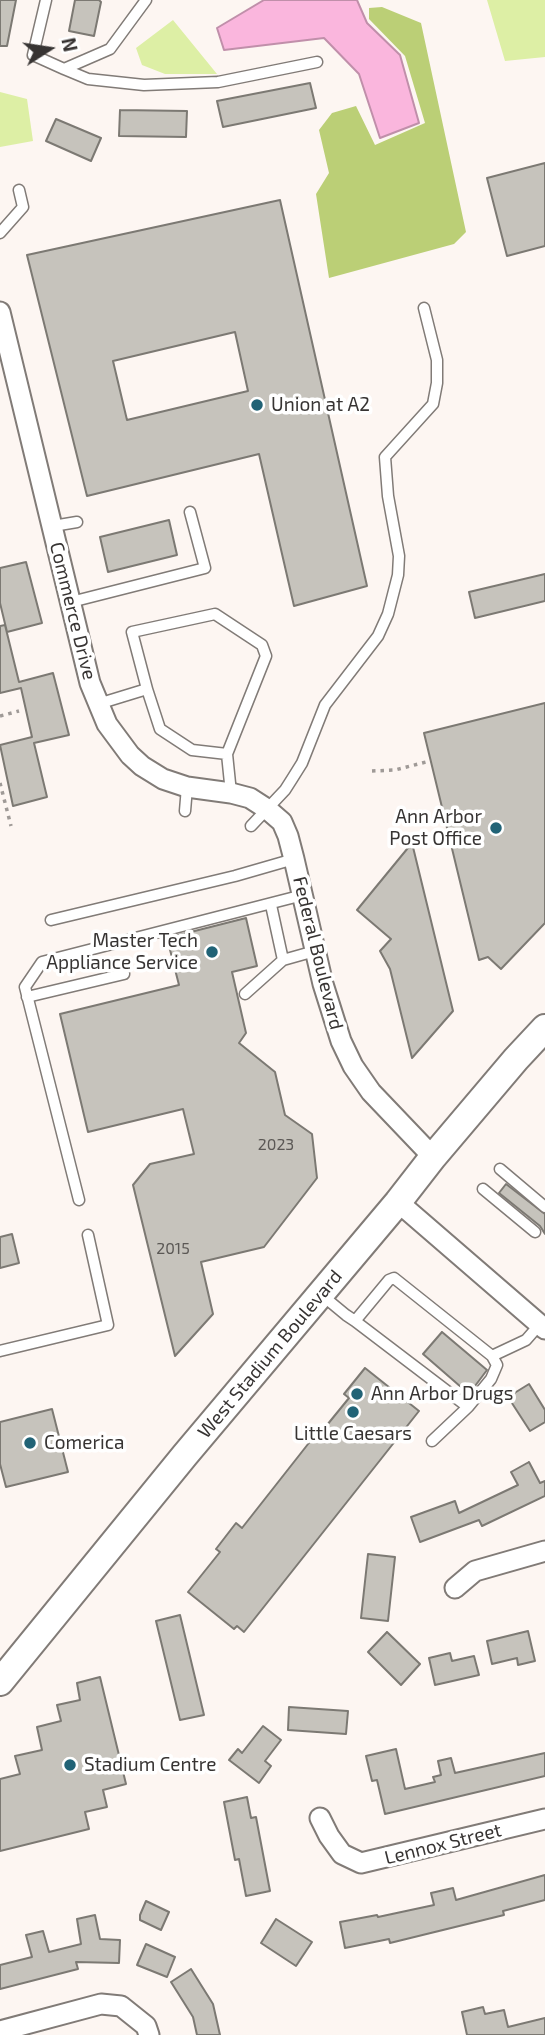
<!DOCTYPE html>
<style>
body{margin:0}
#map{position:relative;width:545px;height:2035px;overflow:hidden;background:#fdf6f2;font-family:"Exo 2",sans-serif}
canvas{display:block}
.north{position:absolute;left:14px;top:14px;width:70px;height:70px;-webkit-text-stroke:5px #fff;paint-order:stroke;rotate:78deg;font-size:19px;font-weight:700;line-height:28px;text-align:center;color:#373433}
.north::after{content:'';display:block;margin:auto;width:24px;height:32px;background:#373433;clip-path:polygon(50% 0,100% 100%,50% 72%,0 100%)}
</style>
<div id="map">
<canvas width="545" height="2035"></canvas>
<div class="north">N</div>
</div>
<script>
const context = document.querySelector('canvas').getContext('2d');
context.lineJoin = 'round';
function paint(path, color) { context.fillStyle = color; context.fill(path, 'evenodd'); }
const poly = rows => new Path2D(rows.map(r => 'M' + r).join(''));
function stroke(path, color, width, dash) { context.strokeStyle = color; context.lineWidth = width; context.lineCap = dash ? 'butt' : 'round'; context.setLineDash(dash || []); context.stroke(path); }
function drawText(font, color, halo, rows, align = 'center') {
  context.font = font + ' "Exo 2",sans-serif'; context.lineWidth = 7; context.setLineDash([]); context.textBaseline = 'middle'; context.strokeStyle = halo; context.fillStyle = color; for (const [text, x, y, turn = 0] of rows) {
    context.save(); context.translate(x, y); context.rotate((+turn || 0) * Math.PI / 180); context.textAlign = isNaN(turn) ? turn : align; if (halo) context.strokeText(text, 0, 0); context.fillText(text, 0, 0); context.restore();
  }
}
paint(poly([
 [487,0,545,0,545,57,505,61],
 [173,20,217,74,165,74,142,65,136,48],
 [0,92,27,99,33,141,0,147]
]), '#ddefa5');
paint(poly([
 [382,7,421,23,466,232,454,244,329,278,316,194,329,173,319,130,332,113,356,106,375,145,425,123,405,56,369,19,369,8]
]), '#bbcf76');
const water = poly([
 [264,0,357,0,367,23,400,55,419,123,380,138,359,74,324,38,224,50,217,28,264,0]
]);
paint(water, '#fab6dd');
stroke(water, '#c08faa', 2);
const building = poly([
 [0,0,16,0,7,46,0,46,0,0],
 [75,0,99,0,101,2,94,36,69,31,75,0],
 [310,83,316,108,223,127,217,101,310,83],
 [120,110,187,111,186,137,119,136,120,110],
 [56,119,101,138,91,161,46,141,56,119],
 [545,163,545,246,507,256,487,178,545,163],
 [280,200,367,586,294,606,259,454,87,496,27,255,280,200],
 [235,332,248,391,127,420,113,361,235,332],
 [169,520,177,555,108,572,100,537,169,520],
 [26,562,42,623,7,632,0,603,0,568,26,562],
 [545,574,545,601,475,618,469,592,545,574],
 [5,625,19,682,53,673,69,735,34,743,47,797,13,806,0,745,32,737,21,688,0,693,0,626,5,625],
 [545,703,545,923,501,969,488,957,479,960,424,733,545,703],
 [412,843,453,1011,412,1058,390,969,380,951,391,939,357,910,412,843],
 [246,918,257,966,232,972,246,1033,239,1043,275,1072,285,1115,312,1134,317,1178,264,1247,201,1262,213,1314,175,1356,133,1185,150,1164,194,1154,183,1109,88,1132,60,1014,179,985,167,938,246,918],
 [506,1184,545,1214,545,1234,540,1226,499,1193,506,1184],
 [12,1234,19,1263,0,1268,0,1237,12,1234],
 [442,1332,487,1370,469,1394,423,1354,442,1332],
 [365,1368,419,1411,244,1632,237,1626,234,1629,188,1592,220,1552,216,1549,236,1523,242,1528,312,1439,314,1441,349,1398,344,1394,365,1368],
 [529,1384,545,1410,545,1422,530,1431,508,1397,529,1384],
 [52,1409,68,1472,6,1487,0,1464,0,1422,52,1409],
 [529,1462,540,1483,545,1481,545,1496,482,1526,479,1520,420,1542,411,1517,455,1501,459,1513,518,1485,511,1472,529,1462],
 [368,1554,395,1557,388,1621,361,1618,368,1554],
 [180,1615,204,1715,180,1720,156,1621,180,1615],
 [528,1631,535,1661,518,1665,517,1658,492,1664,487,1641,528,1631],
 [387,1632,420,1664,401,1685,368,1652,387,1632],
 [450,1653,452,1661,474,1656,479,1675,435,1685,429,1658,450,1653],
 [100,1677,126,1784,103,1790,107,1807,85,1812,89,1829,0,1851,0,1779,20,1774,15,1756,42,1750,37,1727,61,1721,57,1705,80,1700,77,1683,100,1677],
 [289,1707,348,1711,346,1734,288,1730,289,1707],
 [263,1726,281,1740,265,1761,271,1766,259,1783,229,1760,238,1749,242,1753,263,1726],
 [396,1749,405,1789,435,1782,433,1777,441,1775,438,1761,451,1758,455,1773,545,1753,545,1776,385,1814,377,1780,372,1781,366,1756,396,1749],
 [247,1797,251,1818,256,1817,270,1891,246,1896,239,1859,235,1860,224,1802,247,1797],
 [545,1875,545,1900,503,1911,504,1915,390,1943,389,1939,345,1948,340,1922,377,1915,378,1917,434,1905,431,1893,453,1888,456,1900,545,1875],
 [146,1901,169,1912,161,1930,140,1920,140,1915,146,1901],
 [95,1915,100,1939,120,1940,119,1963,76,1962,78,1969,0,1989,0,1965,32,1957,26,1935,43,1931,49,1952,81,1944,77,1919,95,1915],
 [276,1919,312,1942,296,1966,261,1943,276,1919],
 [146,1944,175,1957,167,1977,137,1965,146,1944],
 [191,1969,213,2004,220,2035,197,2035,193,2017,171,1982,191,1969],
 [483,2007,485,2014,504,2010,508,2027,545,2018,545,2035,467,2035,462,2012,483,2007]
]);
paint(building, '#c6c3bc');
stroke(building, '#7c7973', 2);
const lane = poly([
 [46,0,33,55,64,69,110,49,146,0],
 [64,69,88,79,144,85,218,82,317,62],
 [0,233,23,207,19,190],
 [53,526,77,522],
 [71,602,205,568,190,512],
 [147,689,160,729,192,750,227,754],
 [98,704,147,689,132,632,215,614,262,645,266,656,227,754,231,793],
 [185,811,187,787],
 [251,826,285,790,292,779,302,763,325,705,378,636,388,614,398,575,399,556,388,496,385,457,433,404,437,383,437,360,424,308],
 [271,905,283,960,315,951],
 [51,920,235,876,294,859],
 [245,994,283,960],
 [27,997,124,974],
 [500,1169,545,1207],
 [483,1189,535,1232],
 [79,1200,25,987,42,962,303,895],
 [323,1296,346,1315,355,1321,468,1407,491,1379,497,1365,492,1356,394,1278,389,1280,355,1321],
 [0,1351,108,1325,88,1235],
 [492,1356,526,1340,540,1324],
 [432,1441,468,1407]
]);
const street = poly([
 [0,312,90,683,107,724,130,755,142,766,163,779,187,787,231,793,250,798,267,809,282,822,288,836,294,859,323,984,341,1041,353,1066,371,1092,433,1157],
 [398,1202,545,1329],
 [455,1588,475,1571,545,1551],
 [320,1818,329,1836,342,1854,361,1863,545,1819],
 [0,2031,101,2004,121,2006,146,2026,149,2035]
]);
const secondary = poly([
 [0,1682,185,1455,398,1202,433,1157,516,1059,545,1028]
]);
stroke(lane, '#817b77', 13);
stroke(street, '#817b77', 23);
stroke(secondary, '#817b77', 30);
stroke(poly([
 [0,716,19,711],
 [372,771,395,770,430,761],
 [0,783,11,826]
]), '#9f9a97', 3.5, [3.5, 5]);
stroke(lane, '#fff', 10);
stroke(street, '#fff', 19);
stroke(secondary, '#fff', 26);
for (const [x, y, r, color] of [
 [257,405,7,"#216376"],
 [496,828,7,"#216376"],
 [212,952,7,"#216376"],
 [357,1394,7,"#216376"],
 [353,1412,7,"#216376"],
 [30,1443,7,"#216376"],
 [70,1765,7,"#216376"]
]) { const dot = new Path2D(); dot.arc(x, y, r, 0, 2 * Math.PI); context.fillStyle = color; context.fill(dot); stroke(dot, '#fff', 2.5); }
drawText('16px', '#5b5855', null, [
 ["2023",276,1145],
 ["2015",173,1249]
]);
drawText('19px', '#373433', '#fff', [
 ["Union at A2",271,405],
 ["Ann Arbor",482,817,"right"],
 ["Post Office",482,839,"right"],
 ["Master Tech",198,941,"right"],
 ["Appliance Service",198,963,"right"],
 ["Ann Arbor Drugs",371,1394],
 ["Little Caesars",353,1434,"center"],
 ["Comerica",44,1443],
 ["Stadium Centre",84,1765]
], 'left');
drawText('19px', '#373433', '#fff', [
 ["Commerce Drive",73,611,76],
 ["Federal Boulevard",318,953,76],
 ["West Stadium Boulevard",270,1354,-50],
 ["Lennox Street",443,1844,-14]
]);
</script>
